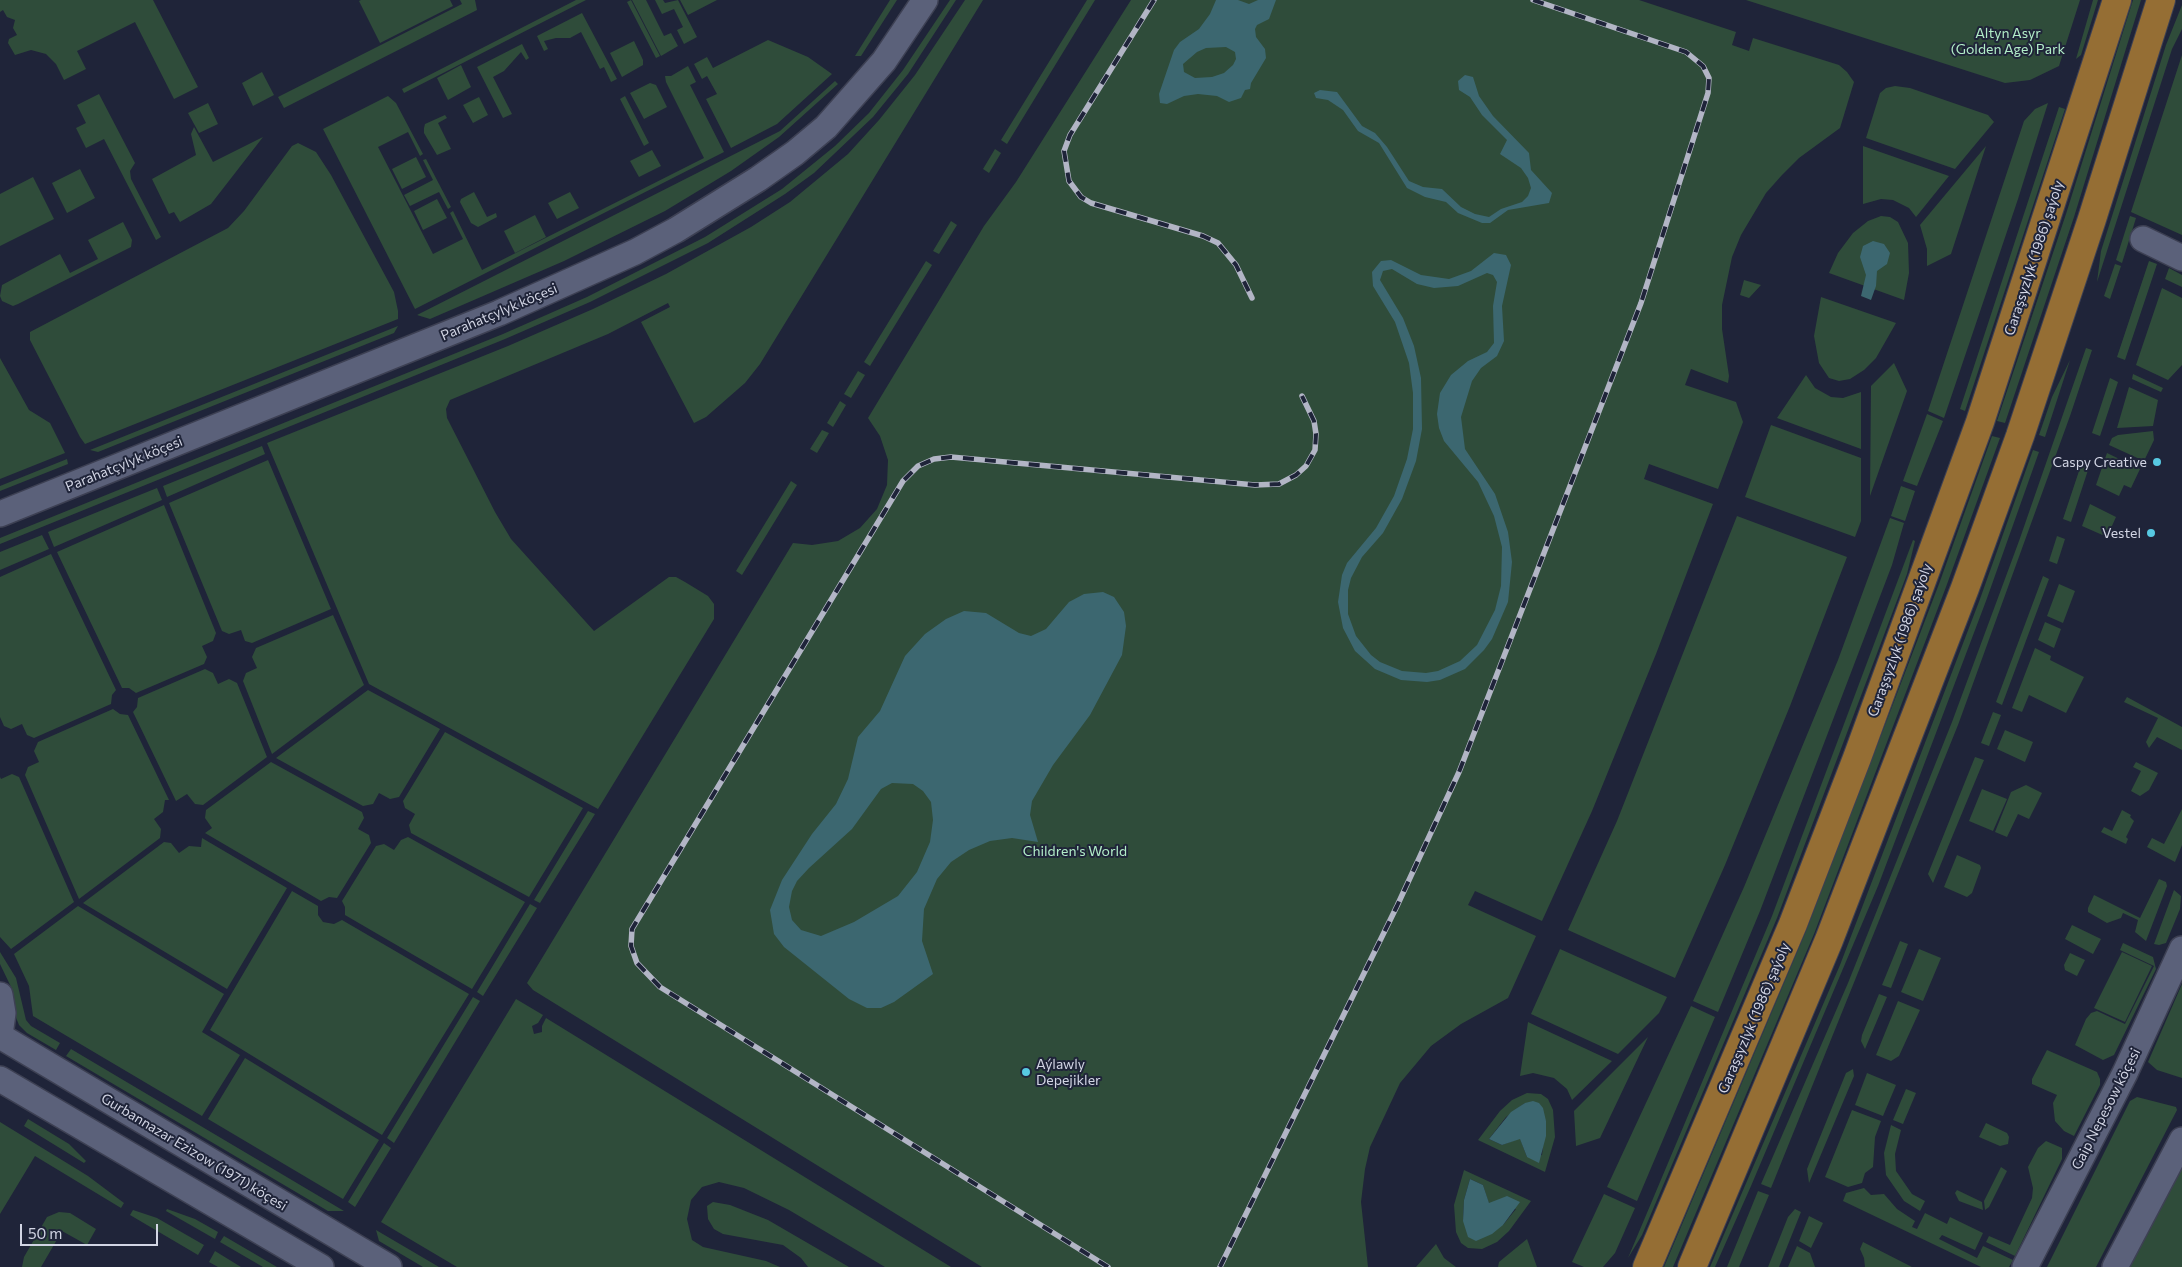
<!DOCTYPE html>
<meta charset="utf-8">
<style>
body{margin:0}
#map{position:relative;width:2182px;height:1267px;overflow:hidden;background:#1f2439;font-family:Commissioner,sans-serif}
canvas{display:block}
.scale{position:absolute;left:20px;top:1224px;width:138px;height:22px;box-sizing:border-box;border:2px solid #d2d5e4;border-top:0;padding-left:6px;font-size:15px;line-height:18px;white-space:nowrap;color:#d2d5e4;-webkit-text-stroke:4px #1f2439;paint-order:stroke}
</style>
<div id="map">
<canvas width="2182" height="1267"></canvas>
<div class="scale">50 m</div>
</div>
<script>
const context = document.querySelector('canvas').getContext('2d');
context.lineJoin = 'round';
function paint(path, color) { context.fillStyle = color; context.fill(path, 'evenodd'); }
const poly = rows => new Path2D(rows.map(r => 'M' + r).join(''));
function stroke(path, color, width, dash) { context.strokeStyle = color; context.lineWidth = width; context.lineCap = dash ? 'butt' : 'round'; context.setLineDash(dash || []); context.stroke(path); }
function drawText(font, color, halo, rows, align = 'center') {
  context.font = font + ' Commissioner,sans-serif'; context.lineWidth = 4; context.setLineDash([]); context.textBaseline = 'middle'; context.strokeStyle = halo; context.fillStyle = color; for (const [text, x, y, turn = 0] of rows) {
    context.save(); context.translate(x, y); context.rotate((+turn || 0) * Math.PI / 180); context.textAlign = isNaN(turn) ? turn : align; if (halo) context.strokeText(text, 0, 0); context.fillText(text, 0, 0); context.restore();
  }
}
paint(poly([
 [0,0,153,0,198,87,174,99,135,22,77,51,86,69,64,80,56,64,46,54,31,50,15,55,8,43,9,39,17,35,13,28,15,20,7,17,3,10,0,12],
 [361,0,450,0,453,6,380,43,359,1],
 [460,0,475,0,477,10,284,108,278,97,462,4],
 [576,0,586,0,404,93,402,89],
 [631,0,660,56,656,58,627,2],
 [632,0,646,0,664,36,671,33,678,46,661,56],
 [655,0,663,0,665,3,678,0,697,37,684,44,677,30,683,27,674,9,662,14],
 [680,0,717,0,688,15],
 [890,0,897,0,861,56,855,56],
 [950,0,956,0,908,74,873,117,814,173,785,194,708,243,590,302,505,339,0,544,0,538,503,334,587,297,705,237,782,189,835,146,869,113,903,70],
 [965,0,983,0,760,364,745,383,706,417,694,423,641,322,670,307,668,303,608,334,450,400,446,409,447,418,495,512,511,539,594,631,669,577,676,577,685,582,708,596,714,604,714,619,598,809,369,684,267,443,508,346,593,309,666,274,751,227,790,202,848,154,879,120,915,75],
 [1087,0,1095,0,1007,144,1001,140],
 [1131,0,1639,0,1736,32,1732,45,1749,51,1753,38,1839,65,1847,72,1854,82,1840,128,1799,158,1782,175,1766,193,1741,235,1732,257,1722,305,1722,329,1729,376,1728,383,1691,369,1685,385,1736,402,1743,422,1718,489,1649,464,1644,479,1713,504,1656,654,1592,811,1542,921,1475,891,1468,905,1536,936,1508,998,1461,1024,1431,1046,1400,1083,1370,1147,1365,1169,1361,1202,1368,1267,982,1267,533,990,527,983,793,543,812,545,838,541,860,528,877,509,887,485,888,460,880,436,868,418,984,226,1016,182],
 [1746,0,2080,0,2059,66,2030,80,2005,83],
 [2093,0,2098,0,2081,55,2076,59],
 [2133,0,2141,0,2074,217,2005,423,1997,421,2066,214],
 [2182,5,2182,29,2172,49,2097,282,2101,251,2166,45],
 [582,13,617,79,611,82,604,67,600,69,581,32,570,38,556,38,544,41,548,49,544,51,537,36],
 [768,40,808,57,832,74,777,124,731,148,706,99,717,94,707,76,702,79,694,64,707,57,713,68],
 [634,41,643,60,643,65,622,77,610,53],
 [522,44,529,58,526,60,521,52,504,71,493,77,512,114,503,118,477,67],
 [2182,55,2182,235,2131,212],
 [461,65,471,87,448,100,437,78],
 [688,66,696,82,690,85,724,152,415,309,323,129,388,96,396,103,423,154,420,156,408,132,378,147,433,254,463,239,450,213,453,211,482,270,704,158,666,82,665,76,671,76],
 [262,72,274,95,253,106,242,83],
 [835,81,838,84,779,137,731,171,665,211,564,261,430,319,417,315,780,131],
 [650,83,656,85,667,107,644,119,630,93],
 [1895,86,1910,88,1988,115,1994,122,1955,169,1866,138,1880,93,1886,88],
 [99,94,135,163,130,171,131,179,161,237,156,240,104,139,86,148,76,128,86,123,77,105],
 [625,96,649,143,644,146,620,99],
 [479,97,488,115,473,123,463,105],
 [208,103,218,124,199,133,188,113],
 [2048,103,2018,199,1944,418,1928,411,2024,121,2035,109],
 [2059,107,2065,109,1965,411,1960,409],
 [445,115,447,118,438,123,451,149,437,155,424,133,424,128,425,124],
 [194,127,213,162,263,137,211,204,180,222,174,212,169,214,152,179,196,155,191,134],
 [298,143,316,152,331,175,394,292,398,311,398,319,85,444,80,437,30,340,30,332,228,228,244,211,292,146],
 [1863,146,1949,176,1916,217,1909,208,1893,200,1881,199,1863,204],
 [1986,146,1951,254,1927,266,1927,249,1920,225],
 [995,149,1001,153,989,173,983,169],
 [652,150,661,166,639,177,630,161],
 [416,157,426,177,402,189,392,169],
 [426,159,451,207,448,209,439,192,410,206,404,195,433,180,423,160],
 [80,169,95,198,67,213,52,183],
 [33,177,54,219,0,246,0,194],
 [474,192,487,217,496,213,497,217,478,227,471,223,460,202,461,199],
 [570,192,579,208,557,219,548,203],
 [437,199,447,218,423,230,414,211],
 [535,215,546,237,515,253,504,231],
 [1881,216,1890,217,1898,222,1908,243,1909,273,1904,300,1829,273,1838,253,1853,233,1868,221],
 [2130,216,2136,218,2122,263,2116,260],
 [951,221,957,225,939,254,933,251],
 [123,222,132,240,131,247,18,304,13,306,2,301,0,296,2,285,60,254,70,273,98,259,88,240],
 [926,261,932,265,870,366,864,362],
 [2149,261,2157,264,2125,360,2117,357],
 [2115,264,2121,266,2110,299,2104,296],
 [2169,268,2182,275,2182,287,2165,279],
 [1744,280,1761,285,1749,298,1740,295],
 [2162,288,2182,298,2182,365,2168,380,2136,365],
 [1821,297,1896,323,1876,358,1864,370,1850,379,1839,381,1829,378,1819,363,1814,336],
 [398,326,394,333,98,452,90,450],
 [2086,348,2092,350,2070,416,1958,725,1771,1188,1761,1184,1848,983,1952,722,2019,541],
 [0,358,29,410,50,423,65,453,0,479],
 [2070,360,2045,437,2039,435,2052,397],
 [1894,363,1907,391,1870,496,1871,386],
 [858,371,865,375,851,398,844,394],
 [2133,374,2163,388,2161,392,2132,379],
 [1806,375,1815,388,1831,397,1843,398,1861,392,1861,449,1777,418],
 [2110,378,2118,382,2100,436,2092,433],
 [2129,387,2158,400,2153,426,2117,428],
 [840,401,846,405,833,427,827,423],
 [1927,414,1943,421,1917,486,1903,481],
 [1771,425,1861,458,1861,521,1855,537,1745,497],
 [822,430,829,433,817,453,810,449],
 [2153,431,2154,440,2144,461,2109,445,2112,438,2118,435],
 [1992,436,2000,438,1946,587,1814,934,1673,1267,1664,1267,1806,931,1939,584],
 [262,446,265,454,167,497,163,486],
 [2033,450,2039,452,1986,601,1878,886,1751,1186,1715,1267,1710,1267,1840,965,1980,599],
 [2107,453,2140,469,2131,488,2124,485,2119,496,2096,485],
 [67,459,68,464,0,491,0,486],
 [268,460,331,609,252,643,245,641,241,630,229,634,222,631,169,503],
 [2082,462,2090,464,2071,522,2063,519],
 [791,481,797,485,742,575,736,571],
 [1901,486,1915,491,1905,521,1891,516],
 [157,488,162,500,54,547,48,532],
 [2090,504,2116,517,2107,537,2082,526],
 [164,505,216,633,213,641,202,646,207,657,204,664,136,693,129,688,122,688,57,552],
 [1737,516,1847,557,1790,706,1725,865,1675,978,1568,930,1617,821],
 [1890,518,1904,523,1892,565,1760,911,1718,1012,1693,1001,1744,887,1838,660],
 [42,535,49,549,0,570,0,552],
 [2057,536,2065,539,2057,564,2049,561],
 [1913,540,1915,541,1907,574,1777,918,1642,1235,1628,1258,1772,916],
 [51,554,116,690,112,695,111,704,34,738,27,735,22,724,11,729,4,726,0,717,0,577],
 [2043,576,2049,579,2002,705,1996,702],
 [2059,584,2075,591,2063,623,2047,616],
 [333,615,364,685,272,754,243,681,246,673,257,668,252,657,256,648],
 [2045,622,2061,629,2054,648,2038,640],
 [2035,648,2051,656,2050,660,2084,677,2066,713,2029,695,2022,712,2012,708],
 [205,669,213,673,218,684,229,679,237,683,267,757,203,805,195,804,187,794,176,801,133,712,137,707,138,698],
 [368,690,440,729,399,797,390,799,379,793,373,804,363,806,276,758],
 [2127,697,2182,727,2182,750,2157,737,2149,748,2146,742,2158,718,2124,702],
 [113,709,120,714,128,715,169,800,165,800,163,812,154,819,161,829,160,838,79,899,25,775,28,767,39,762,34,751,38,742],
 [1993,712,2001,715,1989,746,1981,743],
 [2005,730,2033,742,2025,762,1997,749],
 [445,732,583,808,529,897,411,833,409,825,415,814,405,808,403,801],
 [1975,757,1984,760,1933,883,1928,874],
 [271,762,362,812,364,818,358,829,369,835,371,843,337,898,329,897,321,901,205,833,212,828,205,818,206,810],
 [2136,762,2158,773,2149,790,2140,796,2131,791,2141,771,2133,767],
 [12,774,19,777,74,902,11,949,0,937,0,777,1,779],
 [2026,785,2042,793,2029,819,2018,814,2007,837,1995,832,2011,792],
 [1982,789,2007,799,1993,831,1969,821],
 [2182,809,2182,845,2175,862,2147,847,2152,838,2164,844],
 [2122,810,2131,815,2130,817,2134,821,2126,837,2128,839,2126,844,2101,832,2104,827,2112,831],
 [588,811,595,814,540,903,534,900],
 [408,837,525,902,472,989,345,915,345,907,342,901,376,846,384,844,394,850,401,840],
 [202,838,287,888,227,989,83,903,164,842,171,843,179,853,189,846,201,847],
 [1957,855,1980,865,1981,868,1972,893,1967,897,1944,887],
 [2159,879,2166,882,2167,886,2146,941,2135,932,2138,920,2123,913,2121,918,2107,923,2088,912,2088,908,2094,895,2140,918],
 [2174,890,2181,896,2180,909,2166,943,2159,945,2154,944],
 [292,891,318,906,318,915,323,922,334,924,342,920,469,994,382,1135,210,1030],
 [530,904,537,908,483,996,477,992],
 [78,906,224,994,202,1032,240,1055,202,1116,33,1016,29,986,14,954],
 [2072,925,2101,939,2093,954,2065,939],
 [1900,941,1908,944,1891,988,1882,985],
 [2123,943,2153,957,2156,969,2114,1055,2103,1060,2075,1045,2086,1019,2091,1013,2097,1011,2125,1024,2154,966,2120,950],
 [1560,949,1667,997,1659,1013,1618,1054,1531,1014],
 [1919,949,1941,958,1923,1001,1901,992],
 [0,952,16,978,26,1020,31,1026,60,1043,56,1050,27,1033,19,1025,15,1015,12,989,0,964],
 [2122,952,2152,966,2125,1022,2094,1008],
 [2070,953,2085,960,2077,976,2065,970,2064,965],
 [2182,984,2182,1078,2157,1070,2148,1062],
 [1879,994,1887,997,1865,1049,1861,1041,1862,1035],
 [473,997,480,1001,394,1143,387,1138],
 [516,999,543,1015,538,1023,532,1026,534,1034,542,1032,542,1026,546,1018,951,1267,885,1267,789,1210,744,1188,719,1182,702,1187,691,1200,687,1219,692,1240,703,1247,766,1261,780,1267,457,1267,381,1222],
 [1898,1001,1920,1010,1899,1056,1891,1061,1876,1055],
 [1691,1006,1715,1017,1637,1201,1607,1187],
 [1528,1022,1612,1061,1572,1100,1567,1089,1554,1078,1533,1073,1520,1076],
 [1648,1037,1600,1138,1576,1146,1574,1111],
 [71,1049,344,1211,328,1211,66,1056],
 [2047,1050,2097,1072,2100,1079,2100,1085,2074,1136,2064,1131,2055,1121,2053,1103,2057,1095,2032,1084,2032,1079],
 [245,1058,379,1140,343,1199,208,1119],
 [1853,1069,1854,1076,1809,1183,1807,1169,1846,1073],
 [1867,1073,1896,1085,1883,1116,1855,1105],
 [1906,1089,1916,1093,1903,1124,1893,1120],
 [1527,1093,1541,1094,1548,1099,1553,1110,1555,1137,1545,1172,1478,1140,1500,1111,1512,1100],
 [1525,1103,1546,1121,1542,1155,1527,1157,1520,1138,1502,1145,1489,1139,1506,1117],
 [2137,1097,2176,1107,2177,1110,2096,1267,2047,1267,2130,1101],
 [1852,1110,1881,1121,1875,1137,1873,1167,1865,1173,1862,1183,1848,1187,1825,1177],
 [28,1119,69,1144,86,1161,84,1163,24,1126],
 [0,1122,88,1176,124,1203,121,1208,35,1156,0,1214],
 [1986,1123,2007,1133,2009,1137,2008,1144,2000,1146,1979,1137],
 [1891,1125,1901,1130,1895,1154,1896,1171,1912,1194,1925,1201,1920,1211,1904,1201,1886,1175,1884,1153],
 [2046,1141,2062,1148,2062,1159,2015,1256,1986,1242,1989,1236,2010,1245,2032,1198,2033,1188,2028,1167,2038,1148],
 [384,1143,391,1148,355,1207,348,1202],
 [2182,1166,2182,1267,2129,1267],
 [2001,1167,2007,1171,1989,1207,1985,1210,1984,1201],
 [1464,1170,1531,1201,1509,1231,1497,1242,1482,1249,1468,1248,1461,1243,1456,1232,1454,1205],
 [1470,1179,1483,1185,1489,1204,1516,1209,1503,1225,1463,1221,1464,1200],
 [1864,1188,1871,1195,1884,1194,1897,1209,1915,1221,1912,1227,1917,1229,1925,1213,1947,1224,1950,1217,1983,1233,1975,1250,1942,1235,1939,1239,1977,1258,1983,1246,2013,1260,2009,1267,1981,1267,1843,1201,1846,1193],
 [1957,1190,1982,1202,1983,1210,1959,1201,1955,1193],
 [1758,1191,1769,1195,1739,1267,1727,1267],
 [1604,1194,1635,1208,1615,1253,1603,1267,1584,1267,1572,1262],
 [713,1202,730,1205,768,1220,849,1267,808,1267,801,1258,783,1245,723,1234,714,1229,708,1219,707,1206],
 [167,1209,195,1219,218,1232,215,1239,166,1211],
 [1795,1209,1801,1212,1779,1267,1768,1267,1788,1217],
 [133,1210,157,1218,204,1245,198,1255,130,1215],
 [59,1212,70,1213,96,1229,87,1245,62,1231,41,1267,22,1267,24,1257,47,1217],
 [1809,1216,1823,1223,1811,1248,1799,1241],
 [376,1230,439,1267,423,1267,379,1241],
 [224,1236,277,1267,263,1267,220,1242],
 [1527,1239,1537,1267,1498,1267,1499,1262],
 [1863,1242,1912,1267,1865,1267,1864,1258,1860,1249],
 [1436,1244,1444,1258,1456,1267,1416,1267],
 [1797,1246,1810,1253,1815,1267,1788,1267],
 [215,1251,241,1267,218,1267,209,1262]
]), '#2f4c3a');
paint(poly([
 [1216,0,1238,0,1249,4,1258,0,1276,0,1269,19,1257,25,1255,29,1256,37,1265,49,1266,58,1251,83,1250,89,1245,90,1241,98,1229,102,1217,96,1198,94,1184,96,1167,104,1160,103,1159,94,1174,50,1180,42,1199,29,1210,14],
 [1226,47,1235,52,1236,59,1233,65,1224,73,1212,77,1195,78,1184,72,1183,64,1197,52,1206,48],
 [1465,75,1473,77,1479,96,1493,116,1529,153,1531,170,1552,193,1549,203,1508,210,1490,223,1482,223,1458,213,1446,202,1425,197,1407,188,1379,143,1358,131,1343,110,1328,100,1316,98,1314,93,1320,90,1337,92,1362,126,1375,133,1387,147,1409,181,1423,187,1442,189,1461,207,1475,214,1489,217,1501,209,1522,202,1528,196,1531,188,1528,178,1521,168,1500,154,1507,140,1482,115,1470,97,1459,90,1458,81],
 [1873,241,1884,244,1890,253,1887,264,1877,271,1876,286,1871,300,1861,296,1866,275,1860,257,1863,246],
 [1494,253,1506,255,1511,265,1502,306,1504,341,1497,356,1481,368,1472,381,1461,417,1465,449,1495,494,1508,532,1512,562,1508,602,1492,639,1484,650,1465,669,1440,680,1427,682,1401,680,1375,669,1355,651,1343,628,1338,602,1342,575,1347,563,1376,528,1394,496,1407,459,1413,429,1413,393,1409,363,1395,322,1373,286,1372,272,1381,261,1391,260,1421,275,1449,279,1471,271],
 [1392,269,1417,284,1434,288,1458,286,1487,273,1493,275,1497,282,1493,306,1494,343,1487,352,1468,361,1451,375,1440,393,1437,414,1439,428,1444,441,1478,482,1494,516,1502,547,1501,586,1495,610,1477,645,1460,661,1438,671,1426,673,1402,671,1380,662,1371,655,1356,636,1348,614,1348,590,1351,578,1362,557,1383,533,1402,499,1416,461,1422,429,1421,378,1414,346,1403,318,1380,280,1383,271],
 [1103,592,1114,597,1124,612,1126,626,1122,655,1090,715,1053,765,1032,801,1030,815,1038,842,1012,838,990,841,969,850,951,862,937,879,924,909,922,941,933,974,894,1002,881,1008,867,1008,849,999,784,947,774,934,770,910,782,880,812,834,836,804,848,779,858,737,880,711,905,656,925,634,946,619,964,611,986,613,1019,633,1031,636,1046,629,1069,602,1084,594],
 [892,783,913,784,923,791,931,802,933,820,930,842,917,872,898,896,854,922,821,936,801,930,792,920,789,907,792,891,797,881,809,868,852,829,881,789],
 [1533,1101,1539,1103,1543,1108,1546,1121,1546,1136,1539,1163,1527,1157,1520,1139,1502,1145,1489,1139,1511,1112,1525,1103],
 [1470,1179,1483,1185,1489,1203,1507,1196,1520,1202,1503,1225,1492,1234,1476,1241,1468,1237,1463,1221,1464,1200]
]), '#3c6770');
const minor = poly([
 [2143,239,2182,258],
 [0,514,499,313,635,252,676,230,758,179,795,153,826,127,884,61,925,0],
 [0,995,3,1013,0,1035],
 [0,1036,389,1267],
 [0,1079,321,1267],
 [2025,1267,2125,1073,2182,949],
 [2115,1267,2182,1140]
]);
const major = poly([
 [1647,1267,1793,924,1857,758,1980,422,2117,0],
 [1692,1267,1829,940,1965,588,2020,436,2092,219,2161,0]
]);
stroke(minor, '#3d4053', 28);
stroke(major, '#3d4053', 30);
stroke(minor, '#5b617a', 25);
stroke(major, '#956e34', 28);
const rail = poly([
 [1154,0,1070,135,1064,151,1069,181,1081,197,1091,203,1203,236,1218,243,1236,265,1252,298],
 [1108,1267,660,987,637,963,631,946,632,929,903,481,918,466,934,459,951,457,1255,485,1279,484,1296,475,1306,466,1315,450,1316,434,1314,421,1302,396],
 [1220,1267,1397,906,1459,772,1641,303,1708,93,1709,78,1703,66,1686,52,1533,0]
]);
stroke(rail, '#b2b5c5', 5.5);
stroke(rail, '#1f2439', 4, [11]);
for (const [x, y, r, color] of [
 [2157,462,5,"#57c9e2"],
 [2151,533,5,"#57c9e2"],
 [1026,1072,5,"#57c9e2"]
]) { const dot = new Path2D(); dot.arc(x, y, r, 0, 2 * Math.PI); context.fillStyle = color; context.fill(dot); stroke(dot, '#1f2439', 2); }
drawText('14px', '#b2edc8', '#1f2439', [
 ["Altyn Asyr",2008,33],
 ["(Golden Age) Park",2008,49],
 ["Children's World",1075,851]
]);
drawText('14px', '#d2d5e4', '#1f2439', [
 ["Garaşsyzlyk (1986) şaýoly",2034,258,-72],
 ["Parahatçylyk köçesi",499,312,-23],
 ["Parahatçylyk köçesi",124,464,-22],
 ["Garaşsyzlyk (1986) şaýoly",1900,640,-70],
 ["Garaşsyzlyk (1986) şaýoly",1754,1018,-67],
 ["Gaip Nepesow köçesi",2106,1109,-63],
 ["Gurbannazar Ezizow (1971) köçesi",194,1152,31]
]);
drawText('14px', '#d2d5e4', '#1f2439', [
 ["Caspy Creative",2147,462],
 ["Vestel",2141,533],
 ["Aýlawly",1036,1064,"left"],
 ["Depejikler",1036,1080,"left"]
], 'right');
</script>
